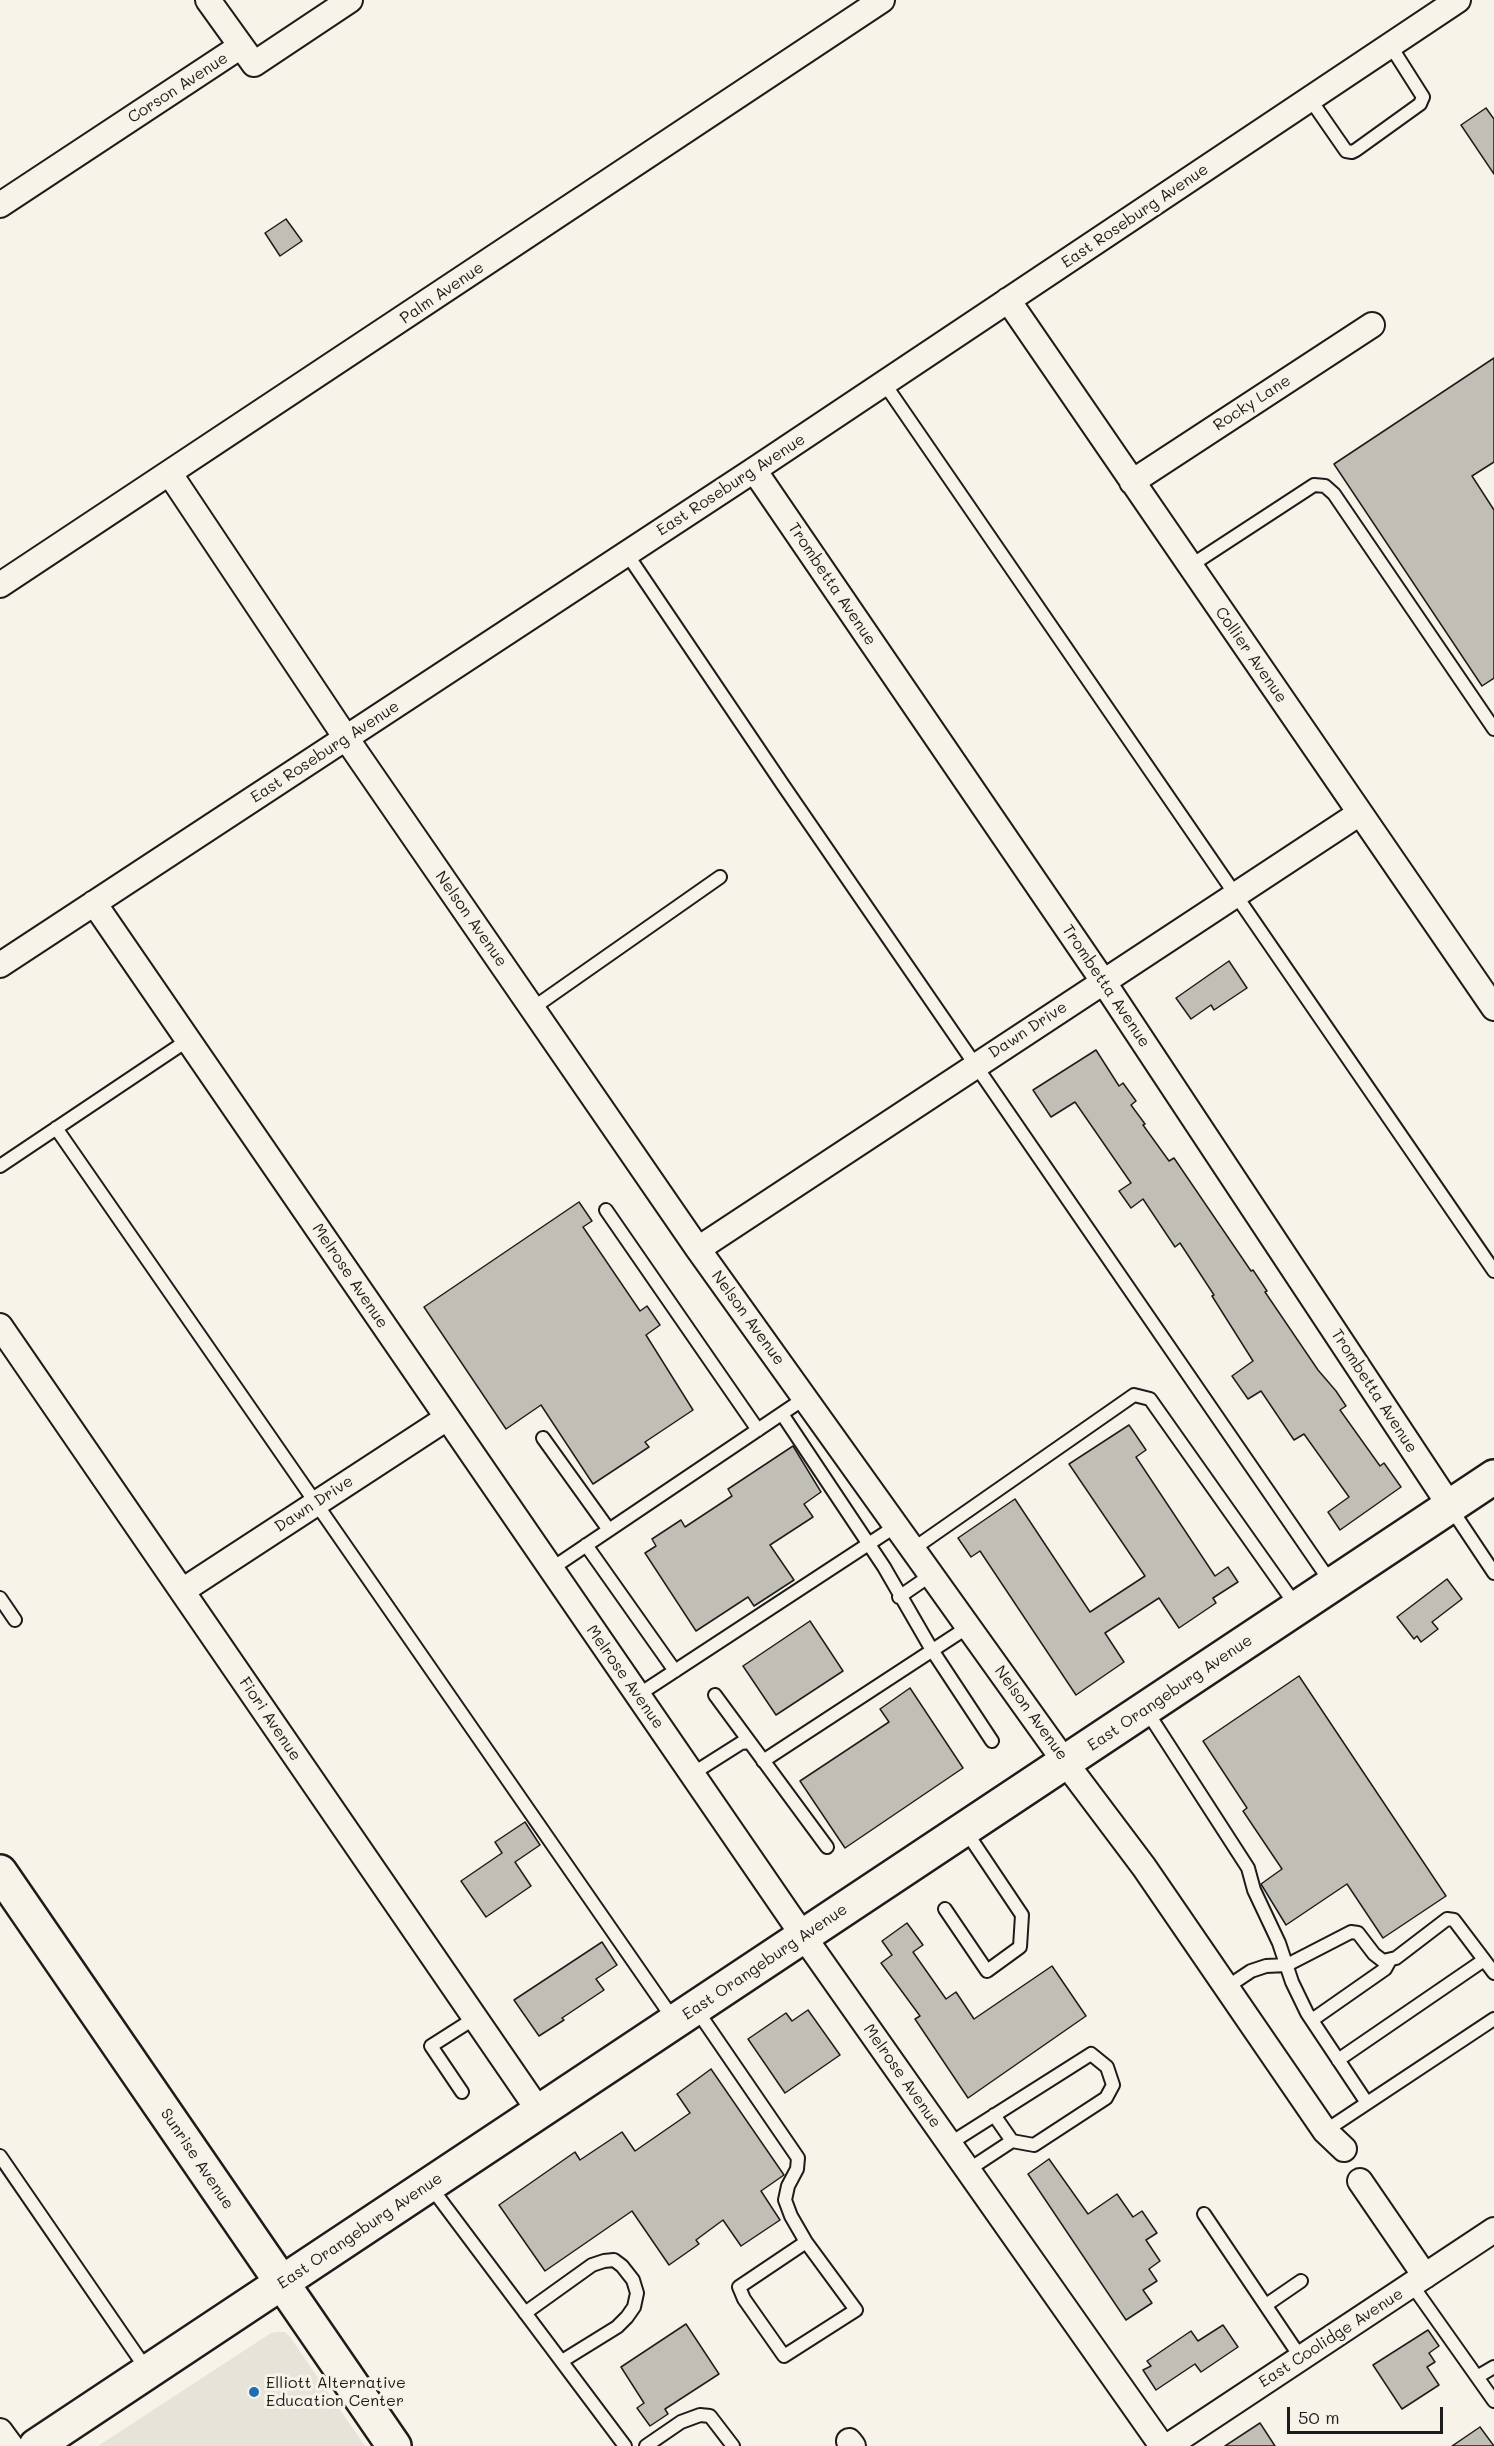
<!DOCTYPE html>
<style>
body{margin:0}
#map{position:relative;width:1494px;height:2446px;overflow:hidden;background:#f7f3e8;font-family:Mali,sans-serif}
canvas{display:block}
.scale{position:absolute;left:1287px;top:2407px;width:156px;height:27px;box-sizing:border-box;border:3px solid #1c1c1c;border-top:0;padding-left:8px;font-size:18px;line-height:21px;white-space:nowrap;color:#1c1c1c;-webkit-text-stroke:4px #f7f3e8;paint-order:stroke}
</style>
<div id="map">
<canvas width="1494" height="2446"></canvas>
<div class="scale">50 m</div>
</div>
<script>
const context = document.querySelector('canvas').getContext('2d');
context.lineJoin = 'round';
function paint(path, color) { context.fillStyle = color; context.fill(path, 'evenodd'); }
const poly = rows => new Path2D(rows.map(r => 'M' + r).join(''));
function stroke(path, color, width, dash) { context.strokeStyle = color; context.lineWidth = width; context.lineCap = dash ? 'butt' : 'round'; context.setLineDash(dash || []); context.stroke(path); }
function drawText(font, color, halo, rows, align = 'center') {
  context.font = font + ' Mali,sans-serif'; context.lineWidth = 6; context.setLineDash([]); context.textBaseline = 'middle'; context.strokeStyle = halo; context.fillStyle = color; for (const [text, x, y, turn = 0] of rows) {
    context.save(); context.translate(x, y); context.rotate((+turn || 0) * Math.PI / 180); context.textAlign = isNaN(turn) ? turn : align; if (halo) context.strokeText(text, 0, 0); context.fillText(text, 0, 0); context.restore();
  }
}
paint(poly([
 [277,2332,285,2332,290,2337,365,2446,98,2446,271,2333]
]), '#e6e3d9');
const building = poly([
 [1486,108,1494,119,1494,174,1461,125,1486,108],
 [286,219,302,241,280,256,265,233,286,219],
 [1494,358,1494,462,1472,476,1494,510,1494,678,1482,686,1334,464,1494,358],
 [1229,961,1247,988,1214,1010,1211,1005,1191,1019,1176,998,1229,961],
 [1096,1050,1119,1086,1123,1083,1136,1101,1131,1105,1145,1124,1143,1125,1169,1161,1174,1158,1251,1271,1253,1270,1267,1291,1265,1292,1318,1370,1336,1391,1346,1406,1340,1410,1380,1466,1384,1463,1401,1487,1340,1530,1328,1512,1349,1497,1304,1434,1294,1440,1261,1391,1248,1399,1232,1376,1253,1361,1212,1296,1214,1295,1180,1243,1175,1247,1143,1199,1131,1208,1119,1191,1131,1183,1075,1102,1051,1117,1033,1090,1096,1050],
 [579,1202,592,1221,583,1227,640,1311,647,1306,660,1325,646,1335,693,1410,645,1442,649,1447,593,1484,541,1405,506,1429,424,1307,579,1202],
 [1129,1425,1146,1450,1136,1457,1215,1576,1228,1567,1238,1582,1213,1598,1216,1603,1179,1628,1159,1598,1105,1633,1124,1662,1076,1695,980,1551,971,1557,958,1538,1015,1499,1090,1612,1145,1576,1069,1464,1129,1425],
 [793,1446,821,1492,804,1504,813,1517,770,1545,794,1580,754,1606,748,1597,696,1631,645,1553,656,1546,652,1539,681,1520,685,1527,732,1496,728,1489,793,1446],
 [1447,1579,1462,1599,1432,1622,1438,1629,1421,1642,1417,1636,1414,1639,1397,1617,1447,1579],
 [810,1621,843,1671,776,1715,743,1666,810,1621],
 [1299,1676,1446,1896,1383,1938,1347,1884,1286,1925,1261,1884,1282,1869,1243,1811,1247,1808,1203,1741,1299,1676],
 [910,1688,963,1768,845,1848,800,1781,889,1722,880,1709,910,1688],
 [525,1822,540,1845,515,1862,531,1886,486,1917,461,1881,502,1853,495,1842,525,1822],
 [907,1923,923,1945,913,1952,946,1999,956,1992,974,2019,1052,1966,1086,2016,968,2098,915,2019,920,2016,881,1963,892,1955,882,1941,907,1923],
 [602,1942,617,1965,596,1979,604,1990,562,2018,564,2020,539,2036,514,2000,602,1942],
 [808,2010,840,2055,785,2093,748,2039,786,2013,792,2021,808,2010],
 [711,2069,784,2175,761,2191,780,2220,741,2246,723,2220,696,2240,699,2244,669,2265,632,2211,545,2271,499,2205,575,2152,580,2160,622,2132,635,2151,690,2113,677,2094,711,2069],
 [1049,2159,1088,2214,1117,2194,1133,2217,1142,2211,1157,2233,1146,2240,1160,2261,1149,2269,1157,2281,1143,2290,1152,2303,1126,2320,1028,2174,1049,2159],
 [686,2324,719,2374,665,2409,668,2414,650,2426,637,2408,644,2403,621,2367,686,2324],
 [1223,2325,1238,2347,1201,2372,1195,2364,1156,2390,1143,2370,1151,2366,1147,2361,1191,2331,1198,2341,1223,2325],
 [1428,2330,1439,2346,1429,2353,1435,2362,1427,2367,1439,2385,1402,2409,1373,2365,1428,2330],
 [1260,2423,1275,2446,1225,2446,1260,2423],
 [1480,2427,1494,2446,1452,2446,1480,2427]
]);
paint(building, '#c0beb5');
stroke(building, '#1c1c1c', 1.5);
const lane = poly([
 [1310,99,1346,151,1352,152,1356,150,1420,104,1423,97,1390,45],
 [884,383,1494,1271],
 [627,554,783,785,1332,1584],
 [1190,566,1314,485,1325,486,1334,494,1494,729],
 [533,1008,720,877],
 [56,1128,674,2020],
 [0,1166,188,1040],
 [606,1210,758,1430],
 [782,1414,884,1567,932,1650,992,1741],
 [543,1438,609,1530],
 [1450,1507,1494,1573],
 [586,1545,675,1671],
 [913,1549,1134,1395,1150,1399,1297,1607],
 [551,1569,805,1398],
 [899,1597,931,1575],
 [0,1598,15,1620],
 [638,1695,896,1526],
 [715,1695,827,1847],
 [1146,1710,1248,1868,1254,1890,1279,1943,1292,1982,1307,2013,1367,2103],
 [763,1761,968,1627],
 [692,1774,741,1743,749,1742],
 [945,1909,987,1971,1020,1947,1022,1915,965,1830],
 [1227,1987,1251,1971,1266,1966,1287,1965,1351,1932,1358,1933,1374,1954,1383,1961,1396,1958,1447,1919,1454,1920,1494,1973],
 [696,2009,798,2158,797,2169,788,2186,785,2200,791,2216,806,2242,739,2287,744,2299,784,2356,856,2310,806,2242],
 [1312,2020,1385,1969,1390,1960],
 [1338,2060,1484,1960],
 [462,2092,431,2046,475,2018],
 [994,2115,1012,2141],
 [1325,2131,1494,2019],
 [949,2144,1091,2054,1107,2067,1113,2085,1106,2098,1034,2145,1012,2141,968,2170],
 [0,2156,147,2370],
 [430,2186,625,2446],
 [1204,2214,1301,2358],
 [1412,2285,1494,2401],
 [1266,2305,1301,2281],
 [525,2313,592,2265,604,2261,614,2260,622,2266,633,2280,637,2293,634,2307,627,2317,617,2327,562,2361],
 [1477,2377,1494,2367],
 [646,2446,681,2422,700,2415,710,2416,733,2446]
]);
const street = poly([
 [208,0,254,64,350,0],
 [0,205,241,46],
 [1008,300,1494,1008],
 [754,470,1103,981,1450,1506],
 [170,474,346,738,698,1249,1065,1762,1144,1867,1325,2131,1344,2149],
 [1132,482,1372,325],
 [0,585,882,0],
 [94,903,804,1937,1162,2446],
 [0,965,754,470,1458,0],
 [698,1249,1360,813],
 [0,1326,539,2111],
 [182,1591,447,1418],
 [1360,2181,1425,2276],
 [0,2431,11,2446],
 [849,2441,853,2446],
 [1168,2446,1494,2230]
]);
const secondary = poly([
 [0,1872,394,2446],
 [36,2446,1494,1477]
]);
stroke(lane, '#1c1c1c', 16);
stroke(street, '#1c1c1c', 28);
stroke(secondary, '#1c1c1c', 38);
stroke(lane, '#f7f3e8', 12);
stroke(street, '#f7f3e8', 24);
stroke(secondary, '#f7f3e8', 33);
for (const [x, y, r, color] of [
 [254,2392,6,"#1f6fb2"]
]) { const dot = new Path2D(); dot.arc(x, y, r, 0, 2 * Math.PI); context.fillStyle = color; context.fill(dot); stroke(dot, '#f7f3e8', 2); }
drawText('16px', '#1c1c1c', '#f7f3e8', [
 ["Corson Avenue",178,88,-33],
 ["East Roseburg Avenue",1135,216,-34],
 ["Palm Avenue",442,293,-34],
 ["Rocky Lane",1252,403,-33],
 ["East Roseburg Avenue",731,485,-33],
 ["Trombetta Avenue",832,584,56],
 ["Collier Avenue",1251,655,55],
 ["East Roseburg Avenue",325,752,-33],
 ["Nelson Avenue",471,919,55],
 ["Trombetta Avenue",1106,986,56],
 ["Dawn Drive",1028,1030,-33],
 ["Melrose Avenue",350,1276,56],
 ["Nelson Avenue",748,1318,54],
 ["Trombetta Avenue",1374,1391,57],
 ["Dawn Drive",314,1504,-33],
 ["Melrose Avenue",625,1677,55],
 ["East Orangeburg Avenue",1170,1693,-34],
 ["Nelson Avenue",1031,1713,54],
 ["Fiori Avenue",270,1719,56],
 ["East Orangeburg Avenue",765,1962,-34],
 ["Melrose Avenue",902,2076,55],
 ["Sunrise Avenue",197,2159,56],
 ["East Orangeburg Avenue",360,2231,-34],
 ["East Coolidge Avenue",1331,2338,-33]
]);
drawText('16px', '#1c1c1c', '#f7f3e8', [
 ["Elliott Alternative",266,2383],
 ["Education Center",266,2401]
], 'left');
</script>
